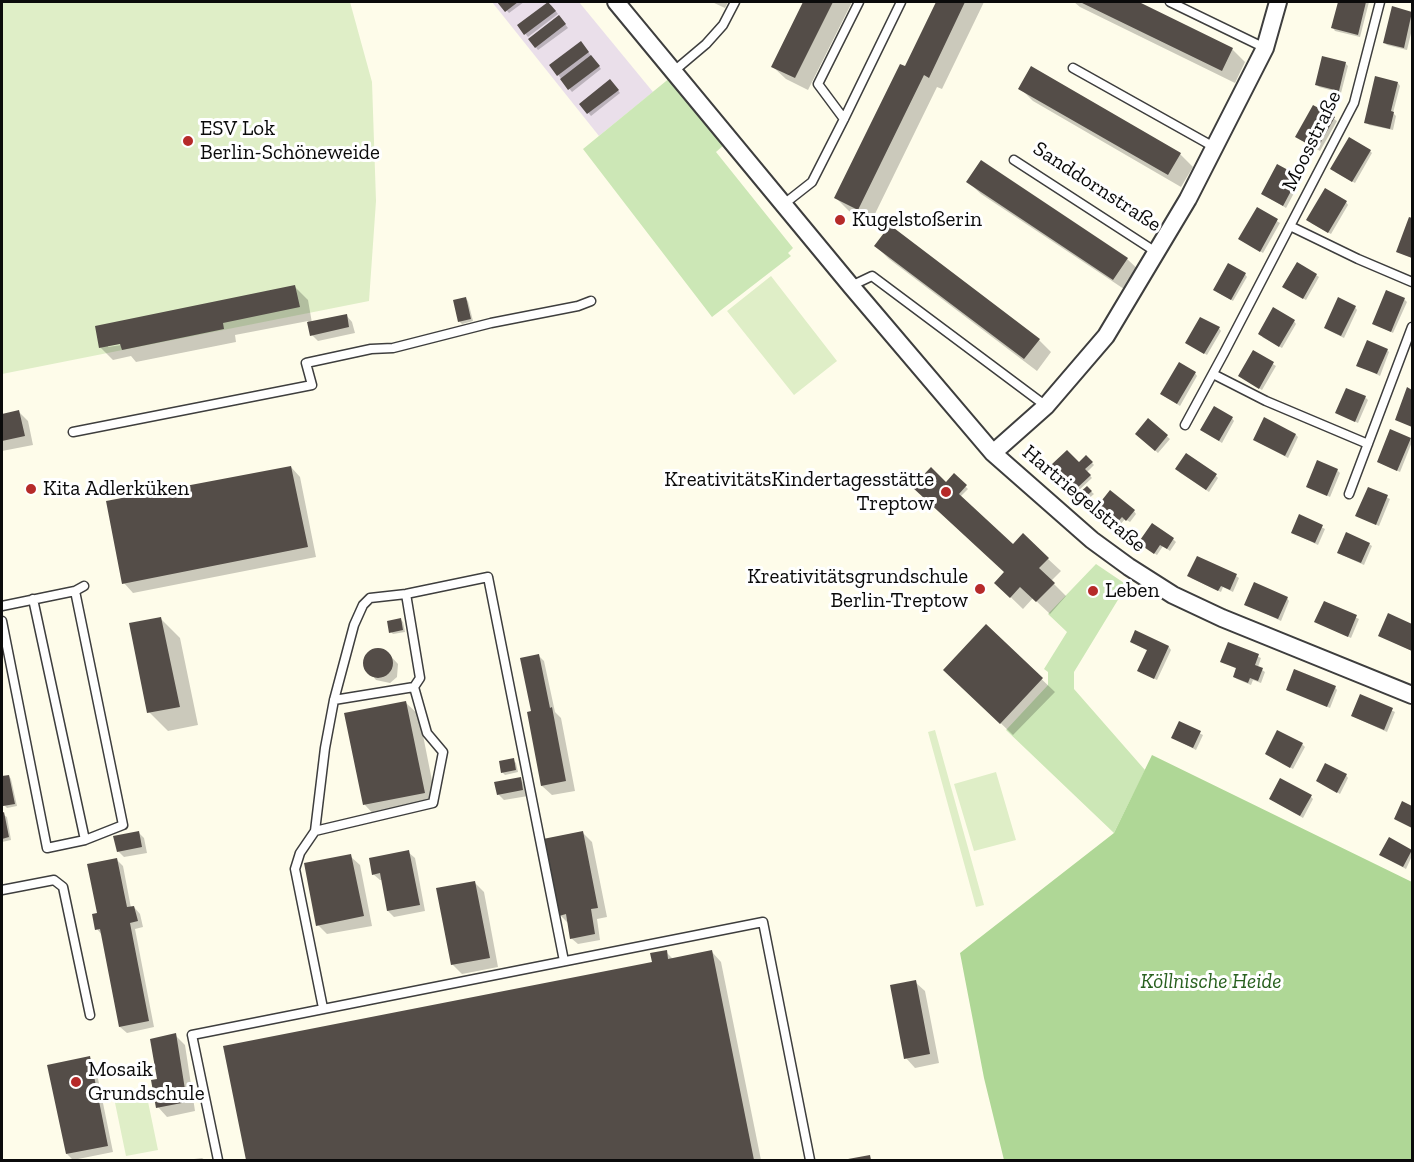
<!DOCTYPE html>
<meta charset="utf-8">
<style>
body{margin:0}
#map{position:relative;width:1414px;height:1162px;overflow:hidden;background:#fefcea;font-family:"Zilla Slab",serif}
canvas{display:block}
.frame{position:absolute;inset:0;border:3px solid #0b0b0b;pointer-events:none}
</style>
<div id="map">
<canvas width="1414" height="1162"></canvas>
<div class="frame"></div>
</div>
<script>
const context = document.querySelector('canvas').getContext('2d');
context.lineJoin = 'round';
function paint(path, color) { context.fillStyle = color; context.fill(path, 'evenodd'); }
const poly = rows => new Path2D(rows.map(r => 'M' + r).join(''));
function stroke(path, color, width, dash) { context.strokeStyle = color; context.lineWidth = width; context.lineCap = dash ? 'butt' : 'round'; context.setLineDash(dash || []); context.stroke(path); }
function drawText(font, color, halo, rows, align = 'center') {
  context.font = font + ' "Zilla Slab",serif'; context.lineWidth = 6; context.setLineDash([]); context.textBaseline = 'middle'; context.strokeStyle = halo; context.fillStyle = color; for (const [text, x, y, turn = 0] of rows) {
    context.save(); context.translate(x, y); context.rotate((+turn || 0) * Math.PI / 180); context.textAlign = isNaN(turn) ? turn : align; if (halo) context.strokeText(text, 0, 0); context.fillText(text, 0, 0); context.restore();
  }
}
paint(poly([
 [492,2,579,2,653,92,599,136]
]), '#eadfea');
paint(poly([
 [671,77,725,144,716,152,793,248,788,253,791,256,712,317,583,149],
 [1096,564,1127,585,1074,672,1074,689,1145,770,1114,833,1006,730,1048,685,1048,672,1044,669,1067,632,1048,614]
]), '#cce7b6');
paint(poly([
 [1152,755,1412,882,1412,1160,1004,1160,984,1078,960,953,1114,833]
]), '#afd796');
paint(poly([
 [2,2,350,2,372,82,376,201,369,301,2,374],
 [771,276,837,361,794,395,727,311],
 [935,730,984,905,976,907,928,732],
 [996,772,1016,840,974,851,954,784],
 [146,1092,158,1150,126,1156,114,1098]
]), '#dfeec7');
paint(poly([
 [499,2,524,2,509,13],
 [712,2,728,2,725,8],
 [805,2,852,2,808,90,786,79,773,67],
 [938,2,984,2,942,89,937,87,871,222,849,211,836,198,906,68],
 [1074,2,1136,2,1232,49,1245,62,1235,83,1080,7],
 [1340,2,1369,2,1360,37,1335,31,1333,28],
 [551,5,558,14,528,37,519,26],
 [1394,8,1412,13,1412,29,1407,50,1387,45,1384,42],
 [562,20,568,28,538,50,530,40],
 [583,45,601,69,572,92,551,66],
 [1345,63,1348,66,1341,93,1319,87,1317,85],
 [1032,68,1180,154,1193,167,1181,187,1033,101,1020,88],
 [1398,83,1400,86,1393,113,1396,116,1393,130,1369,125,1366,122],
 [613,84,620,93,591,116,581,104],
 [1334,119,1337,121,1320,151,1299,139],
 [1370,151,1372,153,1355,183,1335,172],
 [1298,177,1301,180,1286,208,1263,194],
 [968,182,1127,259,1140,271,1127,291,981,194],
 [1346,202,1348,205,1331,234,1311,223],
 [1257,209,1280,223,1263,253,1243,241],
 [1410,219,1412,220,1412,258,1398,252],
 [876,246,1039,340,1051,352,1037,371,889,259],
 [1245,274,1247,277,1233,301,1217,292],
 [1316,275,1319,277,1306,300,1287,289],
 [295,287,308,300,312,323,346,315,352,322,355,333,318,341,312,335,308,321,235,335,236,342,136,362,131,356,113,360,100,347,96,327],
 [127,341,128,344,108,347,108,344],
 [466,299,468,301,473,321,462,324,459,321],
 [1404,299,1407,302,1393,333,1373,323],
 [1355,307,1357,310,1344,338,1328,330],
 [1294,321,1296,324,1282,348,1262,337],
 [1219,328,1221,331,1207,355,1187,343],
 [1387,350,1389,352,1380,376,1358,365],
 [1253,352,1276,366,1262,390,1240,376],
 [1195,373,1197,376,1180,406,1164,396],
 [1365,397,1368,400,1358,423,1337,413],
 [19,412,28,421,33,445,2,451,2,415],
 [1232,418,1234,421,1222,443,1204,432],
 [1148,420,1170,439,1158,453,1137,434],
 [1296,435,1298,437,1288,458,1258,442],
 [1410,439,1412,442,1400,472,1378,462],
 [1086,457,1094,465,1087,472,1092,478,1078,491,1053,465,1079,464],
 [291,467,300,477,316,557,133,593,124,583],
 [1337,470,1340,473,1330,497,1308,486],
 [1179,472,1216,476,1218,478,1209,492],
 [954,475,968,489,960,497,1013,546,1048,559,1061,571,1051,581,1066,596,1050,614,1033,598,1023,609,996,583,1005,572,952,489],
 [1087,488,1094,494,1087,500,1081,494],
 [1369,489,1390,499,1379,526,1357,516],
 [1134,511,1136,514,1130,522,1125,519,1118,527,1100,512],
 [1300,516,1325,529,1318,545,1293,533],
 [1173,539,1176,542,1170,551,1163,546,1157,555,1143,546],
 [1369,544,1372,546,1364,565,1342,555],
 [1197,558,1236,576,1239,578,1233,592,1223,587,1221,592,1191,578],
 [1287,598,1289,601,1281,621,1246,604],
 [1325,603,1359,619,1351,638,1316,622],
 [1389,615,1412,626,1412,651,1380,636],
 [161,619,180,638,198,725,168,731,149,712],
 [401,620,403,622,405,632,393,634,391,632],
 [986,626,1055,692,1013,735,958,682],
 [1131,642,1169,647,1171,650,1157,680,1139,671,1148,651],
 [1229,644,1261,658,1258,667,1265,672,1261,683,1253,680,1251,685,1237,679,1234,677,1237,669,1222,662],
 [376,649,385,650,398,664,397,677,390,683,376,680,365,666,366,657],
 [538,655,544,661,555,712,561,718,575,791,552,795,542,786,534,712],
 [1335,687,1337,690,1330,708,1288,689],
 [1361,696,1395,712,1387,732,1352,716],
 [406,703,419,715,437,806,377,818,365,805,346,714],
 [1179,723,1203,735,1196,750,1173,738],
 [1302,744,1305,747,1293,769,1267,754],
 [513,760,516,763,518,772,505,775,503,773,501,762],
 [1346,775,1348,778,1340,794,1318,781],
 [9,776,11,779,17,806,7,808,4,805,3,797,2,798,2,778],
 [520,779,526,785,528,796,504,800,498,794],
 [1311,797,1313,799,1303,818,1270,799],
 [2,814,7,817,11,840,2,842],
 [138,832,144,838,147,853,124,857,118,851],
 [582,832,592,842,607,917,597,919,600,940,578,944,571,938,569,924,560,915],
 [1411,851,1412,856,1406,869,1384,857],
 [408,852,415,858,425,911,394,917,388,911,383,880,380,880,373,874],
 [350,856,360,865,372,926,327,934,318,925],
 [117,860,123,866,131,908,134,907,140,914,143,927,135,929,154,1027,127,1033,120,1027,102,935,97,929,98,915],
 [474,882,484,892,498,967,462,974,452,964],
 [666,952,673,959,712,952,721,962,761,1160,247,1160,225,1047,653,963],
 [915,982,925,991,939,1063,915,1068,906,1058],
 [175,1035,185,1045,195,1111,167,1117,158,1107,159,1080],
 [89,1058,95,1064,113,1152,73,1160,67,1154],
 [202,1158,205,1160,194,1160,194,1159]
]), '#0003');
paint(poly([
 [497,2,518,2,505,12],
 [548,2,556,11,524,35,517,25],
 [803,2,833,2,795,78,771,67],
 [936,2,965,2,929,78,924,75,858,210,834,198,900,64,905,66],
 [1080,2,1139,2,1233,48,1222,71],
 [1338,2,1366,2,1358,35,1331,28],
 [1392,6,1412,12,1404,48,1383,43],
 [559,15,566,24,535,48,528,39],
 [581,41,589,52,557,76,549,65],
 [591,55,600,66,568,90,560,79],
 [1322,56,1346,62,1339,91,1315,85],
 [1031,66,1181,153,1168,175,1018,89],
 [1375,76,1398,82,1391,111,1394,112,1390,129,1364,123],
 [610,79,619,90,587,114,579,104],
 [1313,105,1335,117,1317,149,1295,137],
 [1349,137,1371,150,1352,182,1330,169],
 [981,160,1128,258,1113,280,966,182],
 [1277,164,1299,176,1283,206,1261,194],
 [1325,188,1347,201,1328,233,1306,220],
 [1257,207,1278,219,1260,252,1238,239],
 [1409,217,1412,218,1412,258,1396,252],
 [890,225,1040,339,1024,359,874,246],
 [1297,262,1317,274,1303,299,1282,287],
 [1228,263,1246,273,1231,300,1213,290],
 [295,285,300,307,223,323,224,329,122,350,120,344,99,348,95,326],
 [1386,290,1405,298,1391,332,1372,324],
 [466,297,471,319,458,322,453,300],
 [1338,297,1356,306,1341,336,1324,328],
 [1273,307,1295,320,1279,347,1258,334],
 [347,314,349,327,310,336,307,322],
 [1200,317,1220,327,1204,354,1185,343],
 [1367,340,1388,349,1377,374,1356,366],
 [1253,350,1274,362,1259,389,1238,376],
 [1179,362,1196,372,1177,404,1160,394],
 [1407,387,1412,390,1412,427,1395,420],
 [1346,388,1366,396,1355,422,1335,413],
 [1214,406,1233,417,1219,441,1200,430],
 [19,410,25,436,2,441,2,414],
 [1264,417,1296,434,1285,456,1253,440],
 [1148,418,1168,435,1155,451,1135,434],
 [1390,429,1411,438,1397,471,1377,462],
 [1067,450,1079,462,1086,455,1093,462,1085,469,1091,475,1075,490,1051,465],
 [1186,453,1217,474,1206,490,1175,469],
 [1317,460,1338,469,1327,496,1306,487],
 [291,466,308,547,122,584,106,501],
 [931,467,946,482,954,473,967,485,959,494,1013,544,1023,533,1049,558,1039,568,1055,583,1036,602,1020,587,1010,598,994,583,1004,572,912,487],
 [1087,486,1092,491,1083,499,1078,494],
 [1368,487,1388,495,1376,525,1355,516],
 [1110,490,1135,510,1126,521,1122,517,1115,525,1095,509],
 [1299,514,1323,525,1315,543,1291,533],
 [1152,523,1174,538,1167,549,1160,545,1154,554,1138,543],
 [1346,532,1370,543,1361,563,1337,553],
 [1197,556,1237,574,1230,590,1221,586,1218,591,1187,576],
 [1254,582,1288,597,1278,619,1244,605],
 [1324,601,1357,615,1348,637,1314,622],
 [1388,613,1412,624,1412,651,1378,636],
 [161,617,180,707,147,713,129,623],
 [401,618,403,630,389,633,387,621],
 [986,624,1043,678,1000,724,943,670],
 [1135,630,1169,646,1154,679,1137,671,1147,650,1130,642],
 [1228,642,1259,654,1255,665,1263,668,1258,681,1250,678,1248,683,1233,677,1236,668,1220,662],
 '363 663a15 15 0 1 1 30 0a15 15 0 1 1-30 0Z',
 [539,654,550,708,552,707,566,781,541,786,527,712,531,711,520,658],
 [1294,669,1336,686,1327,707,1286,690],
 [1360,694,1393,708,1384,730,1351,716],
 [406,701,425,793,363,805,344,713],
 [1179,721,1201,731,1193,748,1171,738],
 [1277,730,1303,743,1290,768,1265,754],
 [514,758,516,770,501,773,499,761],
 [1325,763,1347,774,1337,793,1316,781],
 [9,775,15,804,3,806,2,776],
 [521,777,523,790,497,795,494,782],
 [1280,778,1312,795,1300,816,1269,799],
 [1402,801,1412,806,1412,828,1394,819],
 [4,812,9,837,2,839,2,813],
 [139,831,142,847,117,852,113,836],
 [583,831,598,908,591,909,595,934,570,939,566,914,559,916,543,839],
 [1389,837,1412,850,1403,867,1379,855],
 [409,850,420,905,387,911,380,873,372,875,369,858],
 [351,854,364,916,316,926,304,863],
 [117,858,127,907,134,906,138,921,130,923,149,1021,119,1027,100,929,95,930,92,914,97,913,87,864],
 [475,881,490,958,451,965,436,888],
 [667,950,668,959,712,950,754,1160,246,1160,223,1046,652,962,650,953],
 [916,980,930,1054,904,1059,890,985],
 [176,1033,187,1102,156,1108,151,1080,157,1079,150,1039],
 [90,1056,108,1146,66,1154,47,1065],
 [870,1155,871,1160,848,1160,848,1159]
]), '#544d48');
const service = poly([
 [1170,2,1265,48],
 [1073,68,1214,147],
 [674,71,706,44,723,25,735,2],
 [844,119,818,84,859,2],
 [1014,160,1156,252],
 [784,204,812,182,844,119,901,2],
 [1290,226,1358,259,1412,282],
 [851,286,872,276,1046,406],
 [1213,374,1266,401,1368,444],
 [1185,425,1224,353,1354,103,1380,2],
 [73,432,312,385,306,363,371,349,393,348,491,323,578,306,591,301],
 [1349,494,1412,327],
 [33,599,85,840],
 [2,606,75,591,84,586],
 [2,621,47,848,85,840,123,825,75,591],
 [334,700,414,687,420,678,406,594],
 [315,831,433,803,443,752,427,733,414,687],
 [2,890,54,880,63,887,90,1015],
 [323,1008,295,869,300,853,315,831,325,748,334,700,354,625,363,605,370,598,406,594,488,577,564,961],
 [218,1160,192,1035,763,922,810,1160]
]);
const minor = poly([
 [616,2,851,286,993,453,1092,540,1129,567,1173,595,1222,618,1412,695],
 [993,453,1046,406,1106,336,1188,199,1265,48,1278,2]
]);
stroke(service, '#3e3e3e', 11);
stroke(minor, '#3e3e3e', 20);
stroke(service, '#fff', 8);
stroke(minor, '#fff', 16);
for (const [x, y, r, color] of [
 [188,141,6,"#b62a29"],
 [840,220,6,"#b62a29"],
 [31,489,6,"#b62a29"],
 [946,492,6,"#b62a29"],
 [980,589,6,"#b62a29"],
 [1093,591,6,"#b62a29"],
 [76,1082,6,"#b62a29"]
]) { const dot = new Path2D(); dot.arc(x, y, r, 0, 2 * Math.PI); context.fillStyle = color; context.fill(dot); stroke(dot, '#fff', 2); }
drawText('21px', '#0b0b0b', '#fff', [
 ["ESV Lok",200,129],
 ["Berlin-Schöneweide",200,153],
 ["Kugelstoßerin",852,220],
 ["KreativitätsKindertagesstätte",934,480,"right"],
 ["Treptow",934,504,"right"],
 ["Kita Adlerküken",43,489],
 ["Kreativitätsgrundschule",968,577,"right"],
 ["Berlin-Treptow",968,601,"right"],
 ["Leben",1105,591],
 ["Mosaik",88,1070],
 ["Grundschule",88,1094]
], 'left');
drawText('21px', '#0b0b0b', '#fff', [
 ["Moosstraße",1312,141,-64],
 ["Sanddornstraße",1097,187,33],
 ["Hartriegelstraße",1084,499,40]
]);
drawText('italic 21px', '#28601f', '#fff', [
 ["Köllnische Heide",1211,982]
]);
</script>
